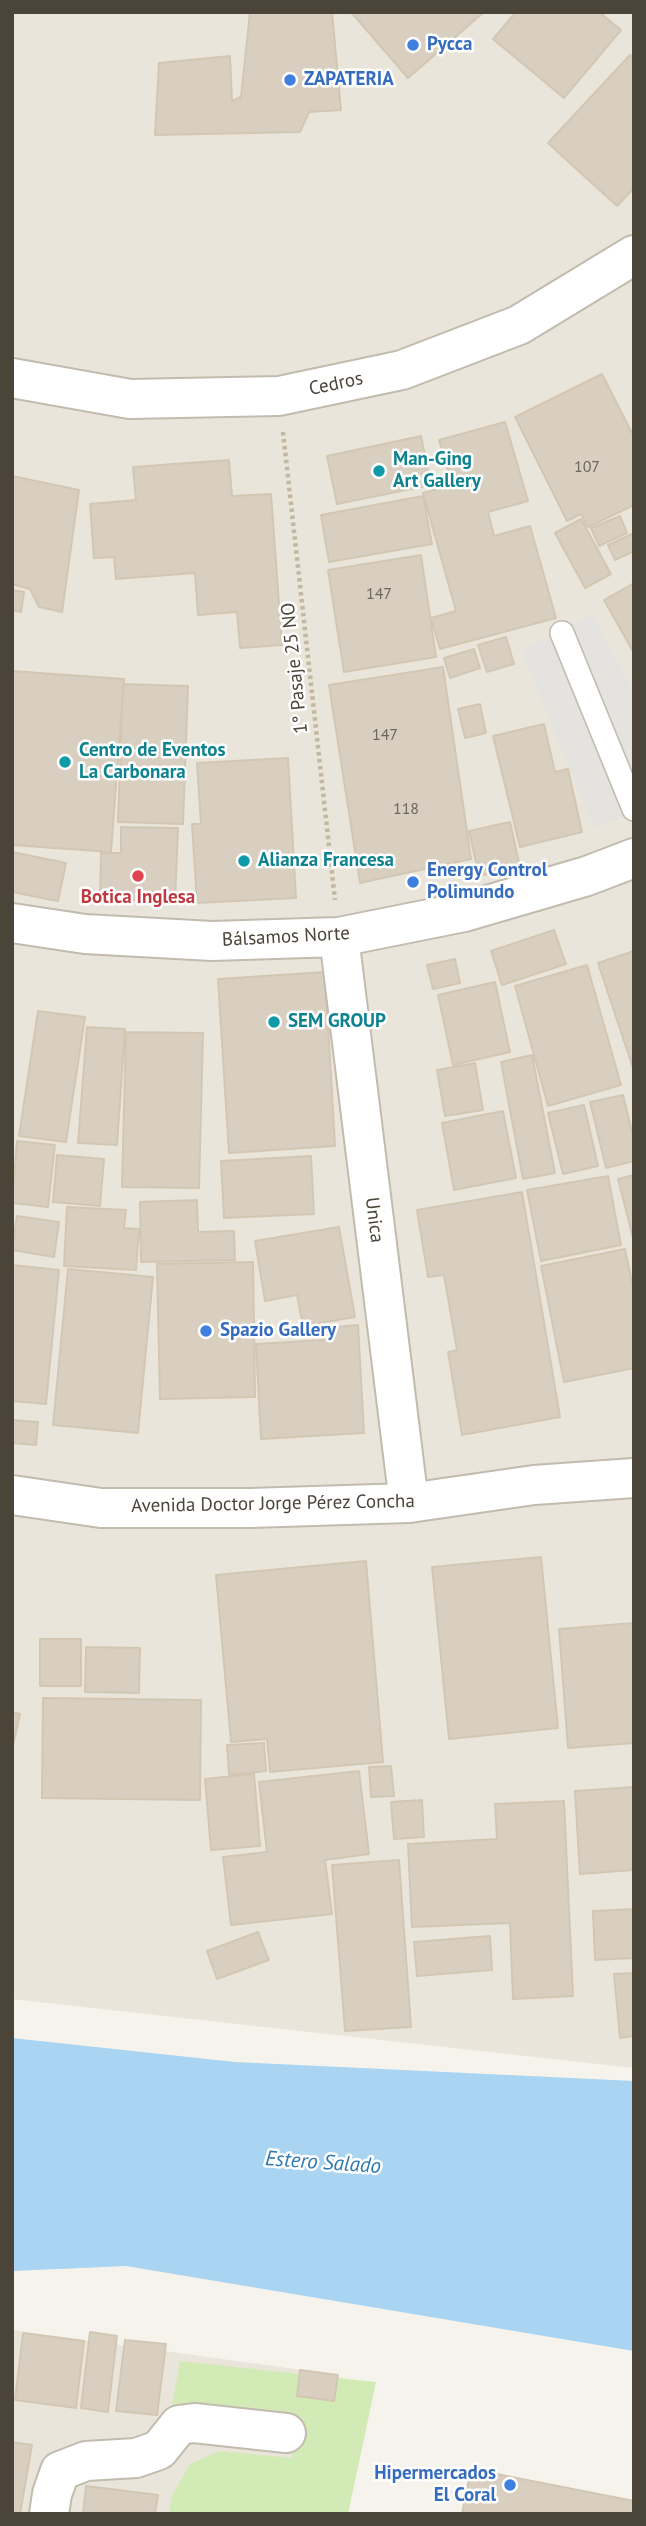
<!DOCTYPE html>
<meta charset="utf-8">
<style>
body{margin:0}
#map{position:relative;width:646px;height:2526px;overflow:hidden;background:#f6f3ec;font-family:"PT Sans",sans-serif}
canvas{display:block}
.frame{position:absolute;inset:0;border:14px solid #4b4439;pointer-events:none}
</style>
<div id="map">
<canvas width="646" height="2526"></canvas>
<div class="frame"></div>
</div>
<script>
const context = document.querySelector('canvas').getContext('2d');
context.lineJoin = 'round';
function paint(path, color) { context.fillStyle = color; context.fill(path, 'evenodd'); }
const poly = rows => new Path2D(rows.map(r => 'M' + r).join(''));
function stroke(path, color, width, dash) { context.strokeStyle = color; context.lineWidth = width; context.lineCap = dash ? 'butt' : 'round'; context.setLineDash(dash || []); context.stroke(path); }
function drawText(font, color, halo, rows, align = 'center') {
  context.font = font + ' "PT Sans",sans-serif'; context.lineWidth = 5; context.setLineDash([]); context.textBaseline = 'middle'; context.strokeStyle = halo; context.fillStyle = color; for (const [text, x, y, turn = 0] of rows) {
    context.save(); context.translate(x, y); context.rotate((+turn || 0) * Math.PI / 180); context.textAlign = isNaN(turn) ? turn : align; if (halo) context.strokeText(text, 0, 0); context.fillText(text, 0, 0); context.restore();
  }
}
paint(poly([
 [12,12,634,12,634,2068,12,1999],
 [12,2330,338,2375,305,2514,12,2514]
]), '#eae5da');
paint(poly([
 [180,2361,376,2382,348,2514,169,2514,172,2496,190,2464,220,2451,292,2458,295,2430,171,2412]
]), '#d2eab5');
paint(poly([
 [592,614,634,692,634,813,594,828,522,651]
]), '#e5e3e0');
paint(poly([
 [12,2038,235,2062,634,2081,634,2351,126,2266,12,2271]
]), '#a9d4f2');
const building = poly([
 [250,12,332,12,341,110,309,112,300,132,155,135,159,63,230,56,232,101,241,97,250,12],
 [351,12,484,12,408,78,351,12],
 [516,12,599,12,621,30,564,98,493,39,516,12],
 [630,55,634,58,634,188,617,206,548,143,630,55],
 [602,374,634,437,634,505,588,527,581,514,567,521,515,417,602,374],
 [505,422,528,501,488,512,494,536,530,526,556,618,440,649,431,618,456,611,423,493,452,485,439,440,505,422],
 [421,436,431,485,337,504,327,456,421,436],
 [229,460,232,496,271,494,282,645,240,648,237,612,198,615,195,573,116,579,114,557,94,558,90,504,136,500,133,467,229,460],
 [12,476,79,490,62,612,39,607,30,589,12,584,12,476],
 [423,496,432,544,329,562,321,515,423,496],
 [620,516,627,533,599,546,591,528,620,516],
 [581,519,611,574,585,588,555,533,581,519],
 [634,533,634,551,615,560,608,545,634,533],
 [421,555,436,657,344,672,328,570,421,555],
 [634,583,634,653,604,600,634,583],
 [12,590,24,592,21,612,12,610,12,590],
 [506,637,514,664,487,672,478,645,506,637],
 [474,649,480,668,450,678,444,658,474,649],
 [443,667,471,859,360,883,329,685,443,667],
 [12,671,124,679,111,852,12,845,12,671],
 [123,684,188,686,183,824,118,822,123,684],
 [480,704,486,733,465,738,458,709,480,704],
 [544,724,555,772,568,769,582,832,520,847,493,736,544,724],
 [288,758,296,898,197,903,192,824,201,824,197,763,288,758],
 [510,822,520,867,479,876,469,831,510,822],
 [121,827,178,828,175,901,100,899,101,853,121,853,121,827],
 [12,852,66,863,58,901,12,892,12,852],
 [554,930,566,964,502,985,491,951,554,930],
 [634,951,634,1071,598,963,634,951],
 [455,959,460,983,433,989,427,965,455,959],
 [587,965,621,1085,548,1106,515,986,587,965],
 [325,972,335,1146,229,1153,218,979,325,972],
 [495,982,510,1052,453,1065,438,995,495,982],
 [38,1011,85,1017,66,1142,19,1136,38,1011],
 [87,1027,125,1029,117,1145,78,1143,87,1027],
 [126,1032,203,1033,199,1188,122,1187,126,1032],
 [532,1055,555,1173,523,1179,501,1062,532,1055],
 [475,1063,483,1110,445,1116,437,1070,475,1063],
 [623,1095,634,1140,634,1161,606,1168,590,1102,623,1095],
 [584,1105,598,1166,563,1174,548,1113,584,1105],
 [503,1111,516,1178,454,1190,442,1123,503,1111],
 [17,1141,55,1145,48,1207,12,1203,17,1141],
 [57,1155,104,1159,100,1206,53,1202,57,1155],
 [311,1156,314,1214,224,1218,221,1161,311,1156],
 [634,1175,634,1238,633,1238,618,1179,634,1175],
 [608,1176,621,1245,541,1261,527,1190,608,1176],
 [522,1192,560,1417,462,1435,448,1352,457,1350,444,1275,428,1277,417,1210,522,1192],
 [197,1200,198,1232,234,1231,235,1260,141,1262,140,1202,197,1200],
 [67,1207,126,1210,124,1228,139,1229,136,1270,64,1266,67,1207],
 [17,1216,59,1222,54,1257,12,1250,17,1216],
 [339,1227,355,1317,303,1326,297,1295,265,1301,255,1241,339,1227],
 [625,1249,634,1292,634,1368,564,1382,541,1266,625,1249],
 [253,1262,255,1397,160,1399,157,1264,253,1262],
 [12,1265,59,1270,46,1404,12,1401,12,1265],
 [68,1269,153,1277,138,1433,53,1425,68,1269],
 [358,1325,364,1433,261,1439,256,1344,323,1340,322,1328,358,1325],
 [12,1420,38,1422,36,1445,12,1443,12,1420],
 [541,1557,558,1728,449,1739,432,1567,541,1557],
 [366,1561,383,1762,270,1772,267,1739,231,1742,216,1575,366,1561],
 [634,1623,634,1743,568,1748,559,1629,634,1623],
 [40,1639,81,1639,81,1686,40,1686,40,1639],
 [86,1647,140,1648,139,1693,85,1692,86,1647],
 [43,1698,201,1700,200,1800,42,1798,43,1698],
 [12,1712,20,1714,12,1750,12,1712],
 [264,1743,266,1771,229,1775,227,1745,264,1743],
 [391,1766,394,1796,371,1797,369,1767,391,1766],
 [359,1771,369,1854,325,1860,332,1914,231,1925,223,1857,267,1852,259,1782,359,1771],
 [254,1774,260,1846,211,1850,205,1779,254,1774],
 [634,1787,634,1870,580,1874,575,1791,634,1787],
 [422,1800,424,1837,394,1839,391,1802,422,1800],
 [564,1801,573,1996,513,1999,510,1923,412,1927,408,1844,497,1839,495,1804,564,1801],
 [399,1860,411,2027,345,2031,332,1865,399,1860],
 [634,1909,634,1958,595,1960,593,1911,634,1909],
 [258,1932,269,1960,217,1979,207,1951,258,1932],
 [490,1936,492,1970,417,1976,414,1942,490,1936],
 [634,1973,634,2036,620,2038,614,1974,634,1973],
 [90,2332,117,2336,108,2412,81,2408,90,2332],
 [23,2333,84,2341,76,2408,15,2400,23,2333],
 [125,2340,166,2344,157,2415,116,2411,125,2340],
 [300,2370,338,2375,334,2401,297,2396,300,2370],
 [12,2442,32,2445,20,2514,12,2513,12,2442],
 [471,2469,634,2501,634,2514,462,2514,471,2469],
 [86,2486,158,2495,155,2514,83,2514,86,2486]
]);
paint(building, '#d8cfc1');
stroke(building, '#d3c7b4', 2);
const service = poly([
 [562,633,634,809]
]);
const minor = poly([
 [12,378,130,399,279,396,402,370,519,325,634,255],
 [12,923,85,934,212,941,339,937,464,912,587,876,634,858],
 [339,937,409,1503],
 [49,2514,52,2494,60,2471,86,2461,136,2458,159,2450,179,2425,194,2423,286,2433]
]);
const tertiary = poly([
 [12,1495,101,1508,250,1508,409,1503,534,1485,634,1478]
]);
stroke(service, '#c2bbae', 26);
stroke(minor, '#c2bbae', 42);
stroke(tertiary, '#c2bbae', 42);
stroke(poly([
 [283,432,335,900]
]), '#c4b79f', 4.5, [3.5, 3.5]);
stroke(service, '#fff', 23);
stroke(minor, '#fff', 38);
stroke(tertiary, '#fff', 38);
for (const [x, y, r, color] of [
 [413,45,7,"#3f7fe0"],
 [290,80,7,"#3f7fe0"],
 [379,471,7,"#0f9aa8"],
 [65,762,7,"#0f9aa8"],
 [244,861,7,"#0f9aa8"],
 [138,876,7,"#e0444e"],
 [413,882,7,"#3f7fe0"],
 [274,1022,7,"#0f9aa8"],
 [206,1331,7,"#3f7fe0"],
 [510,2485,7,"#3f7fe0"]
]) { const dot = new Path2D(); dot.arc(x, y, r, 0, 2 * Math.PI); context.fillStyle = color; context.fill(dot); stroke(dot, '#fff', 2.5); }
drawText('16px', '#6e675b', null, [
 ["107",587,467],
 ["147",379,594],
 ["147",385,735],
 ["118",406,809]
]);
drawText('bold 19px', '#366cbe', '#fff', [
 ["Pycca",427,45],
 ["ZAPATERIA",304,80],
 ["Energy Control",427,871],
 ["Polimundo",427,893],
 ["Spazio Gallery",220,1331],
 ["Hipermercados",496,2474,"right"],
 ["El Coral",496,2496,"right"]
], 'left');
drawText('19px', '#4b4439', '#fff', [
 ["Cedros",336,384,-12],
 ["1° Pasaje 25 NO",295,668,-96],
 ["Bálsamos Norte",286,937,-3],
 ["Unica",374,1220,83],
 ["Avenida Doctor Jorge Pérez Concha",273,1504,-1]
]);
drawText('bold 19px', '#0d838f', '#fff', [
 ["Man-Ging",393,460],
 ["Art Gallery",393,482],
 ["Centro de Eventos",79,751],
 ["La Carbonara",79,773],
 ["Alianza Francesa",258,861],
 ["SEM GROUP",288,1022]
], 'left');
drawText('bold 19px', '#be3a42', '#fff', [
 ["Botica Inglesa",138,898]
]);
drawText('italic 21px', '#2e7ab2', '#fff', [
 ["Estero Salado",323,2163,4]
]);
</script>
